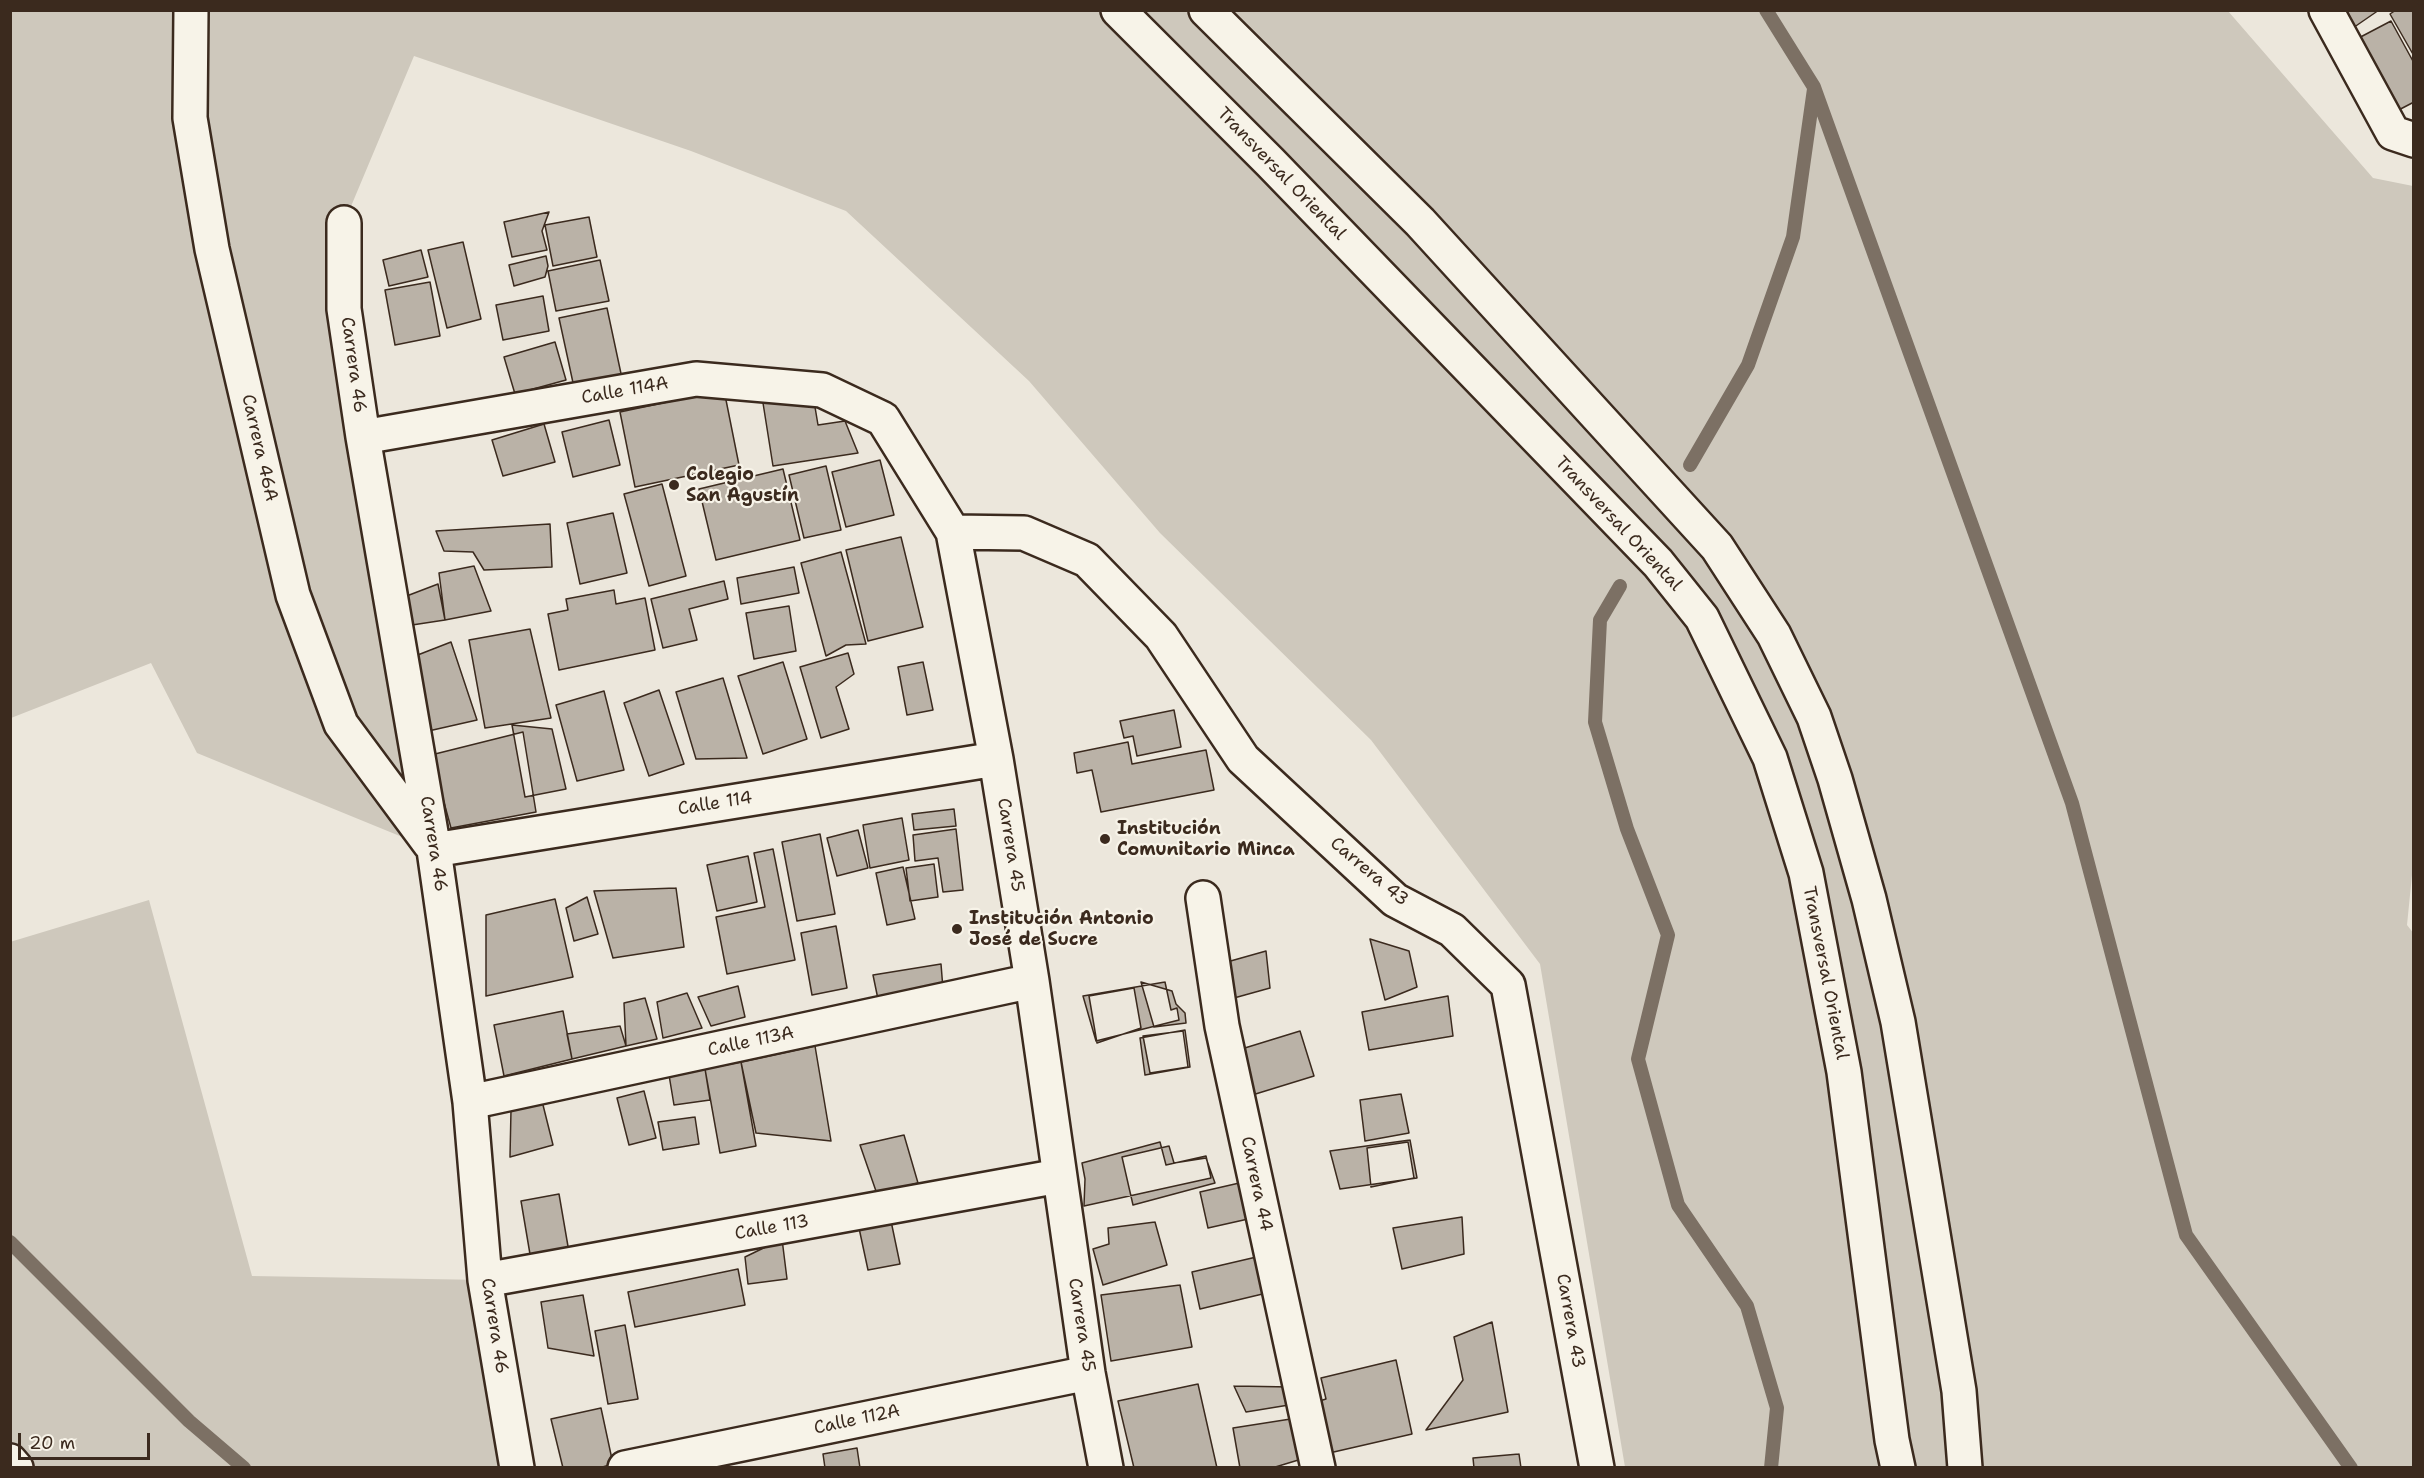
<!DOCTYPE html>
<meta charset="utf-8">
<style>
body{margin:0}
#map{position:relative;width:2424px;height:1478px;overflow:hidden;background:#ece7dc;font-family:"Shantell Sans",sans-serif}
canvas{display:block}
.frame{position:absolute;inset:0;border:12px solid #3b2a1e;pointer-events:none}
.scale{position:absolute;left:18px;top:1433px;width:132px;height:27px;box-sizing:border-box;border:3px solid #3b2a1e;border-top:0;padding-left:8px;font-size:18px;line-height:21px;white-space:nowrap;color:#3b2a1e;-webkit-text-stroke:4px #f7f3e8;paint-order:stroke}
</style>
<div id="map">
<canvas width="2424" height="1478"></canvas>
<div class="frame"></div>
<div class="scale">20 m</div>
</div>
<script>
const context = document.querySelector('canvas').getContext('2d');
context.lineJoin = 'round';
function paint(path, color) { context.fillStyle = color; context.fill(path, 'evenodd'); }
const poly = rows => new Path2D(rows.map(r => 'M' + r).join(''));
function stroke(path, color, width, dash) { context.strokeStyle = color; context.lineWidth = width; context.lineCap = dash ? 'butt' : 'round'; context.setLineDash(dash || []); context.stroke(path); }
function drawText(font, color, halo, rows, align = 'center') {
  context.font = font + ' "Shantell Sans",sans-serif'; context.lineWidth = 4.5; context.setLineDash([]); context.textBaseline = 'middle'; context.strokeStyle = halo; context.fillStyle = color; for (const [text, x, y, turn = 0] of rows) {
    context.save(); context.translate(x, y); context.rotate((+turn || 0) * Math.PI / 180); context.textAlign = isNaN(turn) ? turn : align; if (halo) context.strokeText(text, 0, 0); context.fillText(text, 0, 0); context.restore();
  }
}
paint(poly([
 [11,11,2228,11,2373,178,2413,186,2414,855,2407,925,2414,934,2413,1467,1625,1467,1540,964,1371,740,1160,533,1029,381,846,211,691,151,414,56,344,223,434,850,197,753,151,663,11,718],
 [149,900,252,1276,485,1280,517,1467,30,1468,11,1450,10,942]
]), '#cec8bc');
stroke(poly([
 [1766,10,1814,87,2072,803,2186,1235,2351,1468],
 [1690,465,1748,365,1793,237,1814,89],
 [1620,586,1600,620,1595,722,1627,829,1668,935,1638,1059,1678,1205,1747,1306,1777,1408,1771,1468],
 [10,1242,189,1421,244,1468]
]), '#7c7064', 14);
const building = poly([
 [2338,10,2379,10,2350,30,2338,10],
 [2396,10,2414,10,2414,56,2390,14,2396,10],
 [2391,21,2414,63,2414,102,2389,115,2351,42,2391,21],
 [549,212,542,231,547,250,512,257,504,222,549,212],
 [589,217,597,257,553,266,545,225,589,217],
 [463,242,481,319,447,328,428,250,463,242],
 [421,250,428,277,389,286,383,260,421,250],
 [546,256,548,266,545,277,514,286,509,265,546,256],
 [600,260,609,301,556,311,548,271,600,260],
 [430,282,440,336,395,345,385,290,430,282],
 [543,296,549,331,503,340,496,305,543,296],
 [607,308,623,383,575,392,559,318,607,308],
 [555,342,566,380,515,394,504,357,555,342],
 [724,390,739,465,635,487,620,412,724,390],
 [813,395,818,425,845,421,858,453,773,466,763,403,813,395],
 [609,420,620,465,573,477,562,432,609,420],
 [544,424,555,462,503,476,492,440,544,424],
 [880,460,894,515,846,527,832,472,880,460],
 [826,466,841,530,804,538,789,475,826,466],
 [783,469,800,540,716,560,699,489,783,469],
 [662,484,686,576,649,586,624,494,662,484],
 [613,513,627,573,580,584,567,523,613,513],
 [550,524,552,567,484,570,473,552,444,551,436,531,550,524],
 [901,537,923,627,868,641,846,550,901,537],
 [841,552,866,644,846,645,826,656,801,563,841,552],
 [474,566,491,611,445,620,439,573,474,566],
 [794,567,799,593,741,604,737,578,794,567],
 [724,581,728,599,689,609,697,640,663,648,651,599,724,581],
 [438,584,445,620,412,625,404,597,438,584],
 [614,590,616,604,645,598,655,650,559,670,548,614,568,610,566,599,614,590],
 [789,606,796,651,754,659,746,613,789,606],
 [530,629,551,718,485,728,469,640,530,629],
 [451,642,477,720,424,732,410,658,451,642],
 [848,653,854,674,836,687,849,729,821,738,800,667,848,653],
 [783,662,807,739,763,754,738,676,783,662],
 [923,662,933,710,907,715,898,667,923,662],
 [723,678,747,758,696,759,676,692,723,678],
 [659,690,684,764,649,776,624,703,659,690],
 [604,691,624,770,577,781,556,705,604,691],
 [1174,710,1181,747,1137,756,1133,736,1124,738,1120,721,1174,710],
 [512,725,552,729,566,789,525,797,512,725],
 [523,732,536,812,451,828,431,755,523,732],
 [1128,742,1132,764,1206,750,1214,790,1101,812,1092,770,1077,773,1074,753,1128,742],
 [954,809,956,826,914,830,912,814,954,809],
 [902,818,909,860,870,868,863,825,902,818],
 [956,829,963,890,943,892,938,858,915,861,913,835,956,829],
 [858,830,868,868,837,876,827,838,858,830],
 [820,834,835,914,797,921,782,842,820,834],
 [773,849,795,960,727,974,716,917,765,907,754,853,773,849],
 [748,856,757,902,717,911,707,865,748,856],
 [934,864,938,897,910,901,906,868,934,864],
 [903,867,915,919,887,925,876,873,903,867],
 [676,888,684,947,613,958,594,891,676,888],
 [587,897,598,934,574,941,566,908,587,897],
 [555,899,573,977,486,996,486,915,555,899],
 [836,926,847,988,812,995,801,933,836,926],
 [1370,939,1409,951,1417,987,1385,1000,1370,939],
 [1266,951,1270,988,1234,998,1227,962,1266,951],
 [941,964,943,989,879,1004,873,975,941,964],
 [1141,982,1172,991,1176,1004,1185,1013,1186,1023,1154,1027,1141,982],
 [1165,982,1171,1010,1177,1008,1179,1020,1096,1041,1083,996,1165,982],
 [738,986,745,1017,711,1026,698,997,738,986],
 [1134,988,1141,1028,1097,1043,1089,996,1134,988],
 [687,993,702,1028,663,1038,657,1002,687,993],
 [1448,996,1453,1036,1369,1050,1362,1012,1448,996],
 [645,998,657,1039,626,1046,624,1003,645,998],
 [563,1011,572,1059,504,1076,494,1025,563,1011],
 [620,1026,626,1046,572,1059,567,1034,620,1026],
 [1185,1030,1190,1067,1145,1075,1140,1038,1185,1030],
 [1183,1031,1188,1067,1150,1073,1143,1036,1183,1031],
 [1300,1031,1314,1076,1249,1096,1235,1051,1300,1031],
 [815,1046,831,1141,756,1133,741,1062,815,1046],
 [741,1062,756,1146,720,1153,705,1069,741,1062],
 [705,1069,710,1100,674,1105,669,1075,705,1069],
 [644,1091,656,1138,629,1145,617,1098,644,1091],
 [1401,1094,1409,1133,1365,1141,1360,1100,1401,1094],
 [542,1101,553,1145,510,1157,511,1110,542,1101],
 [695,1117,699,1144,663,1150,658,1122,695,1117],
 [904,1135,918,1183,877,1194,860,1145,904,1135],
 [1410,1140,1417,1178,1340,1189,1330,1151,1410,1140],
 [1160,1142,1166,1165,1206,1156,1211,1178,1084,1206,1085,1179,1082,1163,1160,1142],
 [1408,1142,1414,1178,1371,1187,1367,1148,1408,1142],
 [1169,1146,1174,1163,1206,1158,1215,1183,1133,1205,1122,1157,1169,1146],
 [1248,1181,1257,1217,1208,1228,1200,1192,1248,1181],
 [559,1194,570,1258,532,1266,521,1201,559,1194],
 [1462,1217,1464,1254,1402,1269,1393,1228,1462,1217],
 [891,1221,900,1264,868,1270,859,1228,891,1221],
 [1155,1222,1167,1265,1103,1285,1093,1249,1109,1244,1108,1228,1155,1222],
 [782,1239,787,1279,748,1284,745,1257,782,1239],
 [1265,1255,1275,1291,1200,1309,1192,1272,1265,1255],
 [738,1269,745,1305,635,1327,628,1292,738,1269],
 [1180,1285,1192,1347,1111,1361,1101,1295,1180,1285],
 [583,1295,594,1356,548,1348,541,1302,583,1295],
 [1492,1322,1508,1412,1426,1430,1463,1380,1454,1337,1492,1322],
 [625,1325,638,1399,608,1404,595,1331,625,1325],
 [1396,1360,1412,1434,1325,1454,1313,1403,1326,1399,1321,1378,1396,1360],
 [1198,1384,1217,1468,1134,1468,1118,1401,1198,1384],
 [1234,1386,1291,1387,1295,1404,1246,1412,1234,1386],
 [601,1408,613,1464,599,1468,563,1468,551,1419,601,1408],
 [1297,1418,1305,1458,1272,1468,1240,1468,1233,1428,1297,1418],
 [857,1448,860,1468,825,1468,823,1454,857,1448],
 [1519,1454,1521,1468,1474,1468,1473,1458,1519,1454]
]);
paint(building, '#bab2a7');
stroke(building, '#3b2a1e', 1.5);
const street = poly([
 [191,10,190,118,212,249,293,595,341,724,430,844],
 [2326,10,2393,133,2414,140],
 [344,223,344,309,363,437,434,850,470,1102,485,1280,517,1468],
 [363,437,696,379,822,390,883,419,953,532,996,759,1032,981,1088,1373,1106,1468],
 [953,532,1024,533,1087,560,1161,636,1243,759,1395,900,1452,930,1508,985,1597,1468],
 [434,850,996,759],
 [1203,898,1222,1026,1318,1468],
 [470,1102,1032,981],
 [485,1280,1059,1176],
 [10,1461,16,1468],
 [625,1468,1088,1373]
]);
const secondary = poly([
 [1118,10,1270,162,1658,563,1702,618,1770,758,1806,873,1844,1072,1892,1440,1898,1468],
 [1206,10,1420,222,1717,547,1774,635,1814,717,1835,779,1869,899,1898,1022,1959,1391,1965,1468]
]);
stroke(street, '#3b2a1e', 38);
stroke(secondary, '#3b2a1e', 38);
stroke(street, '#f7f3e8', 33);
stroke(secondary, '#f7f3e8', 33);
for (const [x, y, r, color] of [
 [674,485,6,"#3b2a1e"],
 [1105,839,6,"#3b2a1e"],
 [957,929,6,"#3b2a1e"]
]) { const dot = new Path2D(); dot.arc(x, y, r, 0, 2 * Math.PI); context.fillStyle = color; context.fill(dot); stroke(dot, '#f7f3e8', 2); }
drawText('18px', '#3b2a1e', '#f7f3e8', [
 ["Transversal Oriental",1281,174,46],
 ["Carrera 46",353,365,82],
 ["Calle 114A",625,391,-10],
 ["Carrera 46A",259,448,77],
 ["Transversal Oriental",1618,524,47],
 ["Calle 114",715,804,-9],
 ["Carrera 46",433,844,81],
 ["Carrera 45",1010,845,81],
 ["Carrera 43",1369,872,40],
 ["Transversal Oriental",1825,973,79],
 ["Calle 113A",751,1042,-12],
 ["Carrera 44",1256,1184,78],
 ["Calle 113",772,1228,-10],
 ["Carrera 43",1570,1321,80],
 ["Carrera 45",1081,1325,81],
 ["Carrera 46",494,1326,81],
 ["Calle 112A",857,1420,-12]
]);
drawText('bold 18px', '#3b2a1e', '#f7f3e8', [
 ["Colegio",686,475],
 ["San Agustín",686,496],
 ["Institución",1117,829],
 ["Comunitario Minca",1117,850],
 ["Institución Antonio",969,919],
 ["José de Sucre",969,940]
], 'left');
</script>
